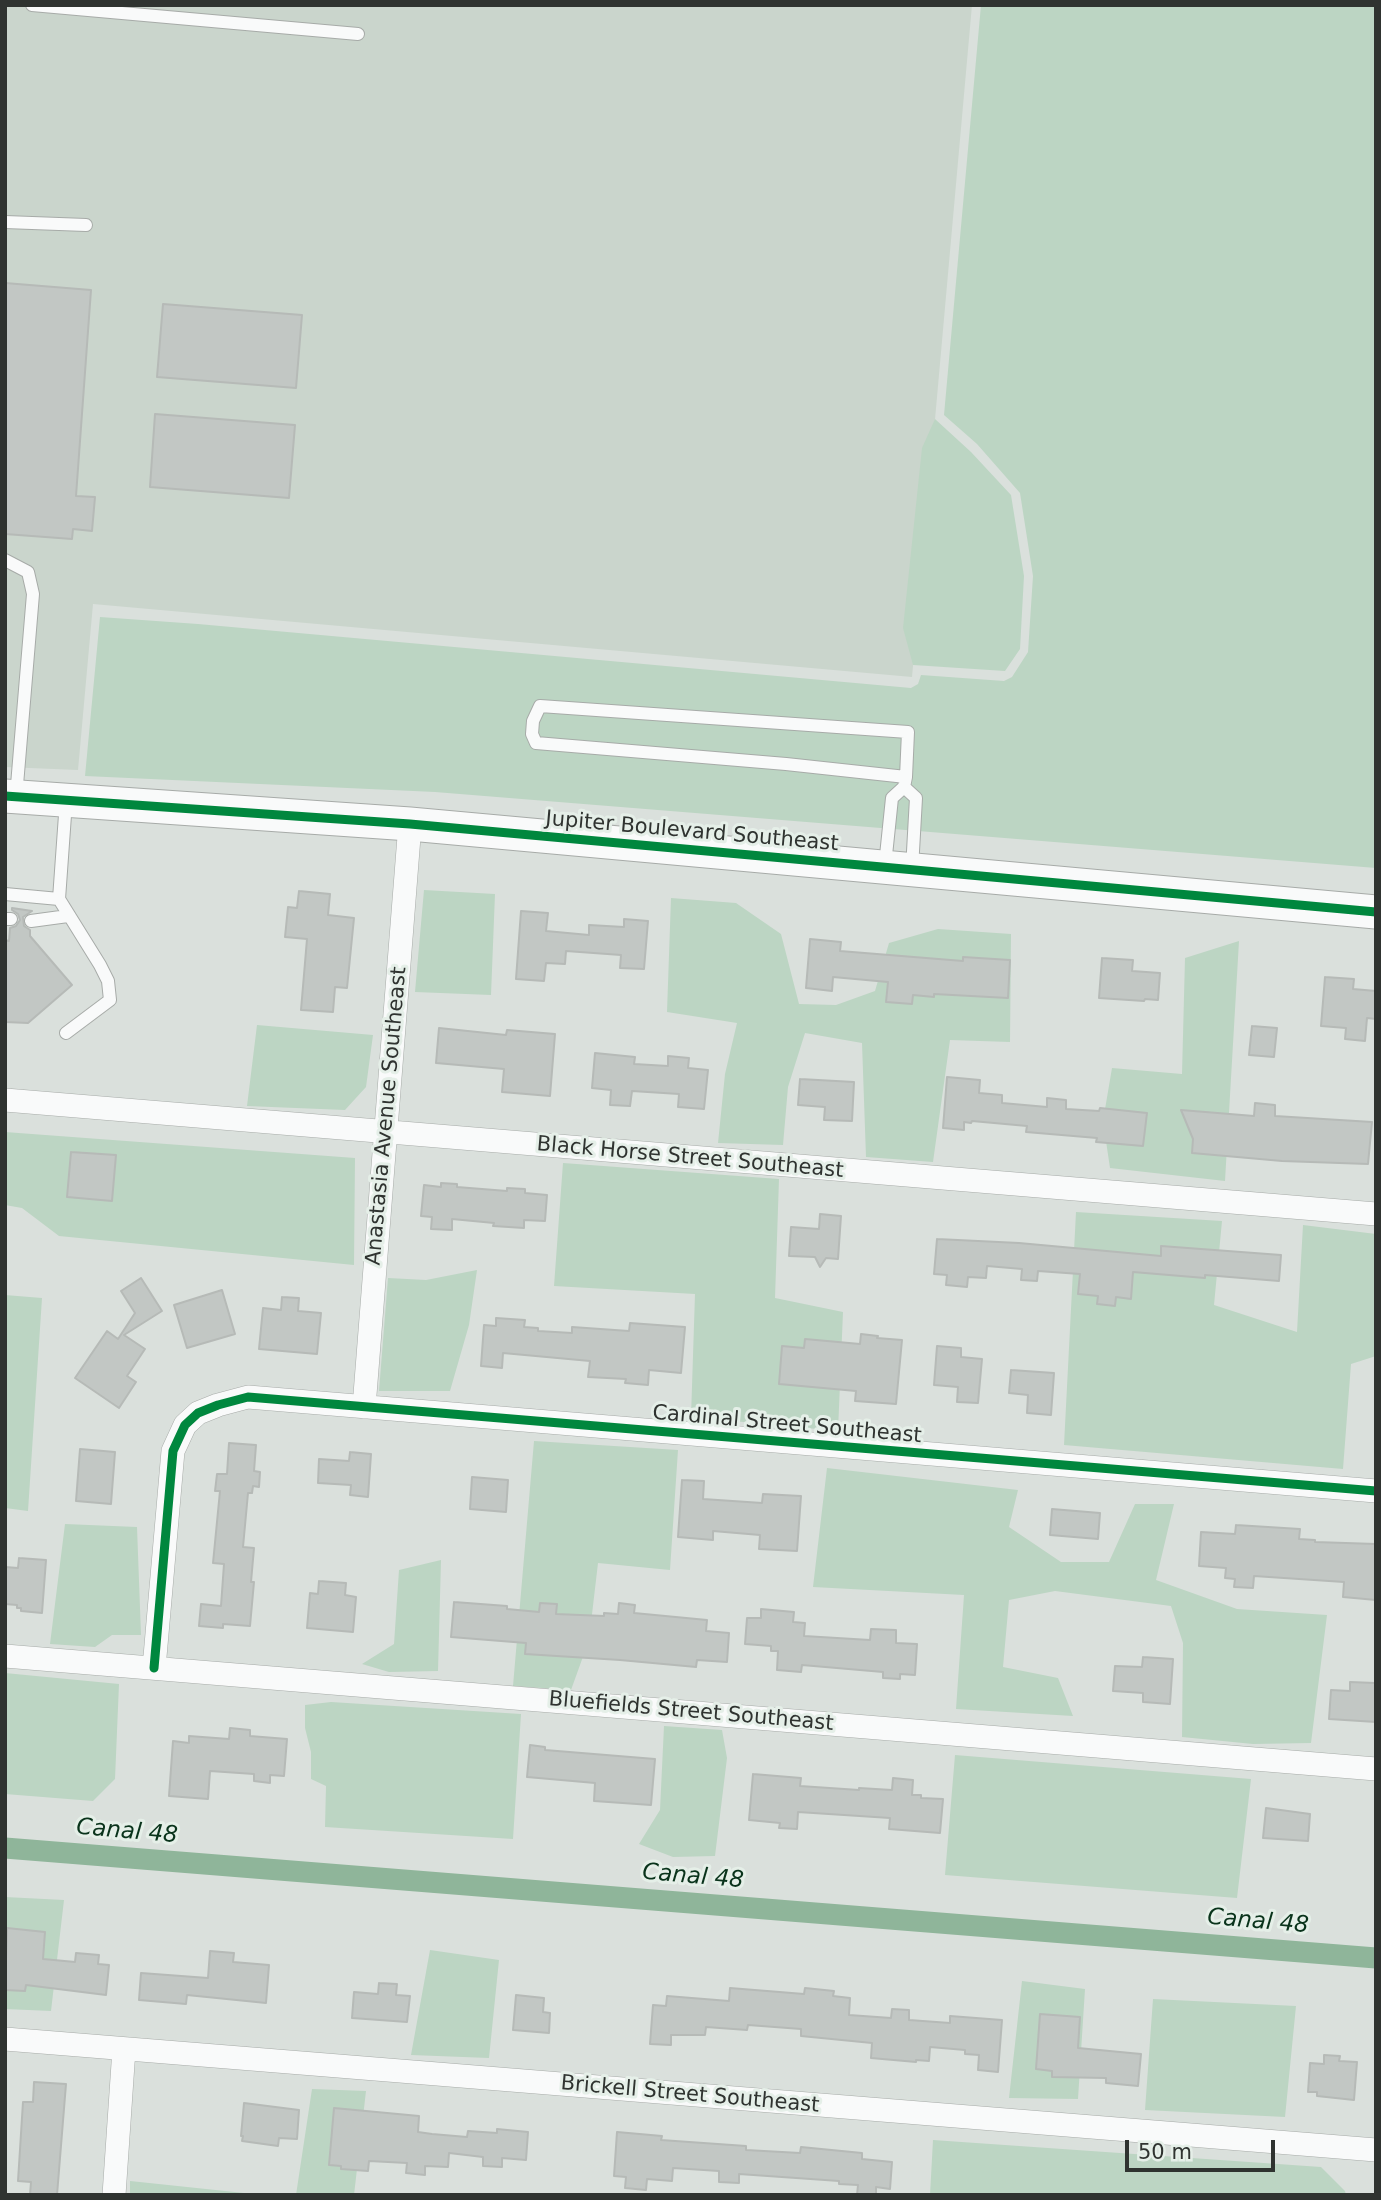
<!DOCTYPE html>
<style>
body{margin:0}
#map{position:relative;width:1381px;height:2200px;overflow:hidden;background:#dae0dc;font-family:"DejaVu Sans",sans-serif}
canvas{display:block}
.frame{position:absolute;inset:0;border:7px solid #2f3330;pointer-events:none}
.scale{position:absolute;left:1125px;top:2140px;width:150px;height:32px;box-sizing:border-box;border:4px solid #2f3330;border-top:0;padding-left:9px;font-size:21px;line-height:24px;white-space:nowrap;color:#2f3330;-webkit-text-stroke:5px #e5efe8;paint-order:stroke}
</style>
<div id="map">
<canvas width="1381" height="2200"></canvas>
<div class="frame"></div>
<div class="scale">50 m</div>
</div>
<script>
const context = document.querySelector('canvas').getContext('2d');
context.lineJoin = 'round';
function paint(path, color) { context.fillStyle = color; context.fill(path, 'evenodd'); }
const poly = rows => new Path2D(rows.map(r => 'M' + r).join(''));
function stroke(path, color, width, dash) { context.strokeStyle = color; context.lineWidth = width; context.lineCap = dash ? 'butt' : 'round'; context.setLineDash(dash || []); context.stroke(path); }
function drawText(font, color, halo, rows, align = 'center') {
  context.font = font + ' "DejaVu Sans",sans-serif'; context.lineWidth = 6; context.setLineDash([]); context.textBaseline = 'middle'; context.strokeStyle = halo; context.fillStyle = color; for (const [text, x, y, turn = 0] of rows) {
    context.save(); context.translate(x, y); context.rotate((+turn || 0) * Math.PI / 180); context.textAlign = isNaN(turn) ? turn : align; if (halo) context.strokeText(text, 0, 0); context.fillText(text, 0, 0); context.restore();
  }
}
paint(poly([
 [5,5,972,5,912,677,93,604,78,770,5,767]
]), '#cad5cc');
paint(poly([
 [981,5,1376,5,1376,868,435,792,85,776,100,617,198,624,911,688,918,684,921,675,1004,681,1012,677,1028,652,1033,576,1020,493,977,444,944,415],
 [935,419,971,452,1011,495,1024,576,1020,649,1005,671,913,665,903,628,922,448],
 [424,890,495,894,491,995,415,992],
 [671,898,736,903,781,934,799,1004,836,1005,875,991,889,943,938,929,1011,934,1010,1042,950,1040,933,1162,866,1157,862,1043,805,1033,788,1087,783,1145,718,1143,725,1074,737,1023,667,1012],
 [1239,941,1225,1181,1110,1168,1103,1121,1112,1068,1182,1074,1185,958],
 [257,1025,373,1035,366,1087,345,1110,247,1106],
 [5,1132,355,1158,354,1265,59,1236,22,1208,5,1205],
 [563,1163,779,1179,775,1298,843,1312,838,1431,691,1417,695,1294,554,1286],
 [1076,1212,1222,1221,1214,1305,1297,1332,1303,1225,1376,1234,1376,1356,1351,1364,1343,1469,1064,1445],
 [477,1270,469,1325,450,1391,379,1391,388,1278,426,1280],
 [5,1295,42,1298,28,1511,5,1508],
 [534,1441,678,1450,670,1570,598,1563,589,1640,571,1690,513,1686],
 [827,1468,1018,1490,1009,1527,1061,1562,1109,1562,1135,1504,1174,1504,1156,1580,1237,1609,1327,1615,1311,1743,1253,1744,1182,1737,1183,1643,1171,1606,1055,1591,1009,1600,1003,1667,1058,1678,1073,1716,956,1709,964,1595,813,1587],
 [65,1524,137,1527,141,1635,112,1635,95,1647,50,1644],
 [441,1560,438,1671,389,1672,362,1664,394,1644,399,1570],
 [5,1673,119,1684,115,1779,93,1801,5,1794],
 [331,1702,521,1714,513,1839,325,1827,326,1786,311,1779,311,1752,305,1728,305,1705],
 [664,1726,722,1730,727,1758,715,1856,673,1857,639,1844,660,1810],
 [955,1755,1251,1779,1237,1898,945,1875],
 [5,1897,64,1900,51,2011,5,2009],
 [430,1950,499,1960,489,2058,411,2055],
 [1022,1981,1085,1989,1078,2099,1009,2098],
 [1153,1999,1296,2006,1285,2117,1145,2110],
 [312,2089,366,2091,354,2195,296,2195],
 [933,2140,1321,2167,1345,2191,1346,2195,930,2195],
 [130,2181,263,2195,130,2195]
]), '#bcd5c3');
stroke(poly([
 [5,1848,1376,1958]
]), '#8fb59a', 21);
const building = poly([
 [5,283,91,290,76,496,95,497,92,531,73,529,72,539,5,534,5,283],
 [163,304,302,315,296,388,157,377,163,304],
 [155,414,295,425,289,498,150,487,155,414],
 [299,891,330,894,328,915,354,918,347,988,335,987,333,1012,301,1010,307,939,285,937,288,907,297,908,299,891],
 [12,908,32,911,23,917,24,926,30,930,30,936,72,985,28,1023,5,1022,5,940,9,941,10,928,16,926,20,920,18,914,12,910,12,908],
 [521,911,548,913,546,931,589,935,589,925,624,927,624,919,648,921,644,969,620,968,621,955,566,951,565,964,546,963,544,981,516,979,521,911],
 [810,939,841,942,840,951,963,961,963,957,1010,960,1008,998,934,994,934,997,913,995,912,1004,886,1002,888,982,833,977,832,991,806,988,810,939],
 [1102,958,1133,960,1132,971,1160,973,1158,1000,1145,999,1144,1001,1099,998,1102,958],
 [1325,977,1354,979,1353,989,1376,991,1376,1019,1367,1018,1365,1041,1345,1039,1346,1028,1321,1026,1325,977],
 [1252,1026,1277,1028,1274,1057,1249,1055,1252,1026],
 [439,1028,506,1035,507,1030,555,1034,550,1096,502,1092,504,1069,436,1063,439,1028],
 [595,1053,635,1057,634,1064,668,1066,668,1056,689,1058,688,1068,708,1070,704,1109,678,1107,679,1094,632,1091,630,1106,610,1105,611,1090,592,1088,595,1053],
 [947,1077,980,1080,979,1093,1002,1095,1002,1103,1047,1107,1047,1098,1066,1100,1066,1109,1099,1111,1100,1108,1147,1113,1143,1146,1096,1142,1097,1138,1026,1132,1027,1126,972,1121,971,1123,964,1122,964,1130,943,1128,947,1077],
 [800,1079,854,1082,852,1121,824,1120,825,1107,798,1105,800,1079],
 [1255,1103,1275,1105,1275,1116,1372,1122,1368,1164,1282,1161,1192,1153,1193,1139,1181,1110,1254,1116,1255,1103],
 [71,1152,116,1155,112,1201,67,1197,71,1152],
 [441,1183,457,1184,457,1187,507,1191,507,1188,525,1189,525,1193,547,1195,545,1221,524,1220,524,1228,493,1226,494,1223,452,1219,452,1230,431,1229,432,1217,421,1216,424,1185,441,1187,441,1183],
 [820,1214,841,1216,838,1259,826,1258,820,1267,815,1257,789,1256,791,1227,819,1229,820,1214],
 [937,1239,1019,1243,1161,1256,1161,1246,1281,1255,1279,1281,1205,1275,1205,1278,1133,1272,1131,1299,1116,1297,1115,1306,1097,1304,1098,1296,1078,1294,1080,1274,1038,1271,1037,1281,1021,1280,1022,1269,987,1266,986,1278,968,1277,967,1287,946,1285,947,1275,934,1274,937,1239],
 [141,1278,162,1311,124,1335,145,1349,127,1376,136,1382,119,1408,75,1378,107,1331,118,1339,135,1313,121,1291,141,1278],
 [222,1290,235,1334,187,1348,174,1305,222,1290],
 [282,1297,299,1298,298,1311,321,1313,317,1354,259,1349,263,1308,281,1310,282,1297],
 [496,1318,525,1320,524,1327,538,1328,538,1331,572,1333,572,1327,629,1331,630,1323,685,1327,681,1373,649,1370,648,1385,625,1383,626,1379,588,1377,590,1361,503,1353,502,1368,481,1366,484,1325,496,1326,496,1318],
 [861,1334,878,1336,877,1338,902,1340,896,1404,855,1401,856,1391,779,1384,782,1346,804,1348,805,1339,860,1344,861,1334],
 [937,1346,961,1348,961,1357,982,1359,978,1403,957,1402,958,1387,934,1385,937,1346],
 [1011,1370,1054,1373,1051,1415,1027,1413,1028,1395,1009,1393,1011,1370],
 [229,1443,256,1445,254,1471,260,1472,259,1487,253,1486,252,1493,248,1493,243,1547,254,1548,251,1582,254,1582,250,1626,223,1624,223,1628,199,1626,201,1604,221,1606,224,1564,213,1563,220,1491,215,1491,217,1474,227,1474,229,1443],
 [80,1449,115,1452,111,1504,76,1501,80,1449],
 [350,1452,371,1454,368,1497,350,1495,351,1485,318,1483,319,1459,349,1461,350,1452],
 [472,1477,508,1480,506,1512,470,1509,472,1477],
 [682,1480,704,1481,703,1499,762,1503,763,1494,801,1496,797,1551,759,1549,760,1535,713,1531,713,1540,678,1537,682,1480],
 [1052,1509,1100,1513,1098,1539,1050,1535,1052,1509],
 [1236,1525,1300,1529,1299,1539,1315,1540,1315,1542,1376,1544,1376,1600,1343,1597,1344,1582,1254,1576,1253,1588,1234,1587,1235,1579,1225,1578,1226,1568,1199,1566,1201,1532,1235,1534,1236,1525],
 [19,1558,46,1560,42,1613,21,1611,21,1608,17,1608,17,1605,5,1604,5,1567,18,1568,19,1558],
 [319,1581,346,1583,345,1595,356,1597,353,1632,307,1628,310,1593,318,1594,319,1581],
 [454,1602,507,1606,507,1609,539,1612,540,1603,557,1604,556,1614,604,1616,604,1613,618,1614,619,1603,635,1605,634,1613,707,1620,706,1631,729,1633,727,1662,697,1660,696,1667,620,1660,525,1654,526,1643,451,1637,454,1602],
 [761,1609,794,1612,793,1622,805,1623,804,1636,870,1640,871,1629,896,1630,896,1643,917,1644,915,1675,900,1674,900,1679,883,1678,883,1672,802,1665,801,1672,777,1670,778,1651,771,1651,771,1646,745,1644,747,1618,761,1618,761,1609],
 [1143,1657,1173,1659,1170,1704,1143,1702,1143,1693,1113,1691,1115,1666,1142,1667,1143,1657],
 [1350,1682,1375,1683,1376,1722,1329,1719,1331,1690,1350,1691,1350,1682],
 [230,1728,250,1730,250,1736,287,1739,284,1776,270,1775,270,1783,254,1781,254,1774,210,1771,208,1799,169,1796,173,1741,189,1743,189,1736,229,1739,230,1728],
 [530,1745,545,1747,545,1750,655,1759,651,1805,594,1801,595,1783,527,1777,530,1745],
 [753,1774,801,1778,800,1786,859,1790,859,1788,892,1790,893,1778,913,1780,912,1795,921,1795,921,1798,943,1799,940,1833,889,1829,890,1818,798,1812,797,1829,779,1828,780,1823,749,1820,753,1774],
 [1266,1808,1310,1814,1308,1841,1263,1838,1266,1808],
 [7,1928,45,1932,43,1959,75,1962,76,1953,99,1955,98,1964,109,1965,106,1995,26,1985,25,1991,5,1990,7,1928],
 [210,1951,234,1953,233,1962,269,1965,266,2003,187,1995,186,2004,139,2000,141,1973,208,1978,210,1951],
 [379,1983,397,1984,396,1995,410,1996,407,2022,352,2018,354,1992,378,1994,379,1983],
 [730,1988,804,1994,805,1988,834,1991,833,1996,850,1998,849,2015,891,2018,892,2009,909,2010,909,2020,950,2023,950,2016,1002,2020,998,2072,978,2070,979,2055,965,2054,965,2050,930,2047,929,2061,916,2060,916,2062,871,2058,872,2043,801,2036,801,2029,748,2025,747,2030,706,2027,705,2035,671,2035,671,2045,650,2044,653,2005,666,2006,667,1996,729,2001,730,1988],
 [516,1995,544,1998,543,2012,550,2013,549,2033,513,2030,516,1995],
 [1040,2014,1080,2017,1078,2048,1141,2054,1138,2086,1106,2083,1106,2078,1052,2077,1052,2071,1036,2069,1040,2014],
 [1324,2055,1340,2056,1339,2061,1357,2062,1354,2100,1317,2096,1317,2092,1308,2092,1310,2063,1324,2064,1324,2055],
 [34,2082,66,2084,57,2195,30,2195,31,2182,18,2181,23,2102,33,2102,34,2082],
 [244,2103,299,2110,297,2139,279,2138,278,2146,242,2141,243,2136,241,2136,244,2103],
 [334,2108,419,2116,418,2132,432,2134,467,2137,468,2131,497,2133,497,2129,528,2132,526,2160,502,2158,502,2167,483,2166,483,2157,449,2153,448,2167,425,2166,425,2175,406,2173,407,2163,369,2161,368,2171,341,2169,341,2166,329,2165,334,2108],
 [617,2132,662,2136,661,2140,746,2146,746,2150,800,2153,801,2147,862,2153,862,2159,892,2162,890,2189,876,2187,876,2195,857,2195,858,2185,839,2184,839,2181,739,2174,739,2183,719,2182,719,2171,673,2168,672,2181,647,2179,646,2190,625,2188,626,2177,614,2176,617,2132]
]);
paint(building, '#c2c7c4');
stroke(building, '#b6bab7', 2);
const lane = poly([
 [32,5,358,34],
 [5,222,86,225],
 [5,560,28,572,33,594,16,797],
 [904,787,916,798,912,869],
 [885,865,892,798,904,787,906,777,908,732,540,706,533,721,532,734,536,743,786,764,906,777],
 [5,894,59,899,66,801],
 [59,899,100,965,108,981,110,1000,66,1033],
 [5,919,11,919],
 [31,921,68,916]
]);
const street = poly([
 [5,1100,1376,1214],
 [364,1407,410,824],
 [5,1656,1376,1769],
 [154,1668,173,1451,185,1425,198,1413,218,1405,248,1397,1376,1491],
 [5,2039,1376,2150],
 [114,2195,124,2049]
]);
const secondary = poly([
 [5,796,410,824,1376,912]
]);
stroke(lane, '#a7aba8', 14);
stroke(street, '#a7aba8', 24);
stroke(secondary, '#a7aba8', 35);
stroke(lane, '#f9fafa', 12);
stroke(street, '#f9fafa', 23);
stroke(secondary, '#f9fafa', 33);
stroke(poly([
 [5,796,410,824,1376,912],
 [154,1668,173,1451,185,1425,198,1413,218,1405,248,1397,1376,1491]
]), '#00873e', 9);
drawText('21px', '#2f3330', '#e5efe8', [
 ["Jupiter Boulevard Southeast",692,832,5],
 ["Anastasia Avenue Southeast",387,1116,-85],
 ["Black Horse Street Southeast",690,1158,5],
 ["Cardinal Street Southeast",787,1425,5],
 ["Bluefields Street Southeast",691,1712,5],
 ["Brickell Street Southeast",690,2095,5]
]);
drawText('italic 23px', '#09331b', '#e5efe8', [
 ["Canal 48",127,1832,5],
 ["Canal 48",693,1877,5],
 ["Canal 48",1258,1922,5]
]);
</script>
